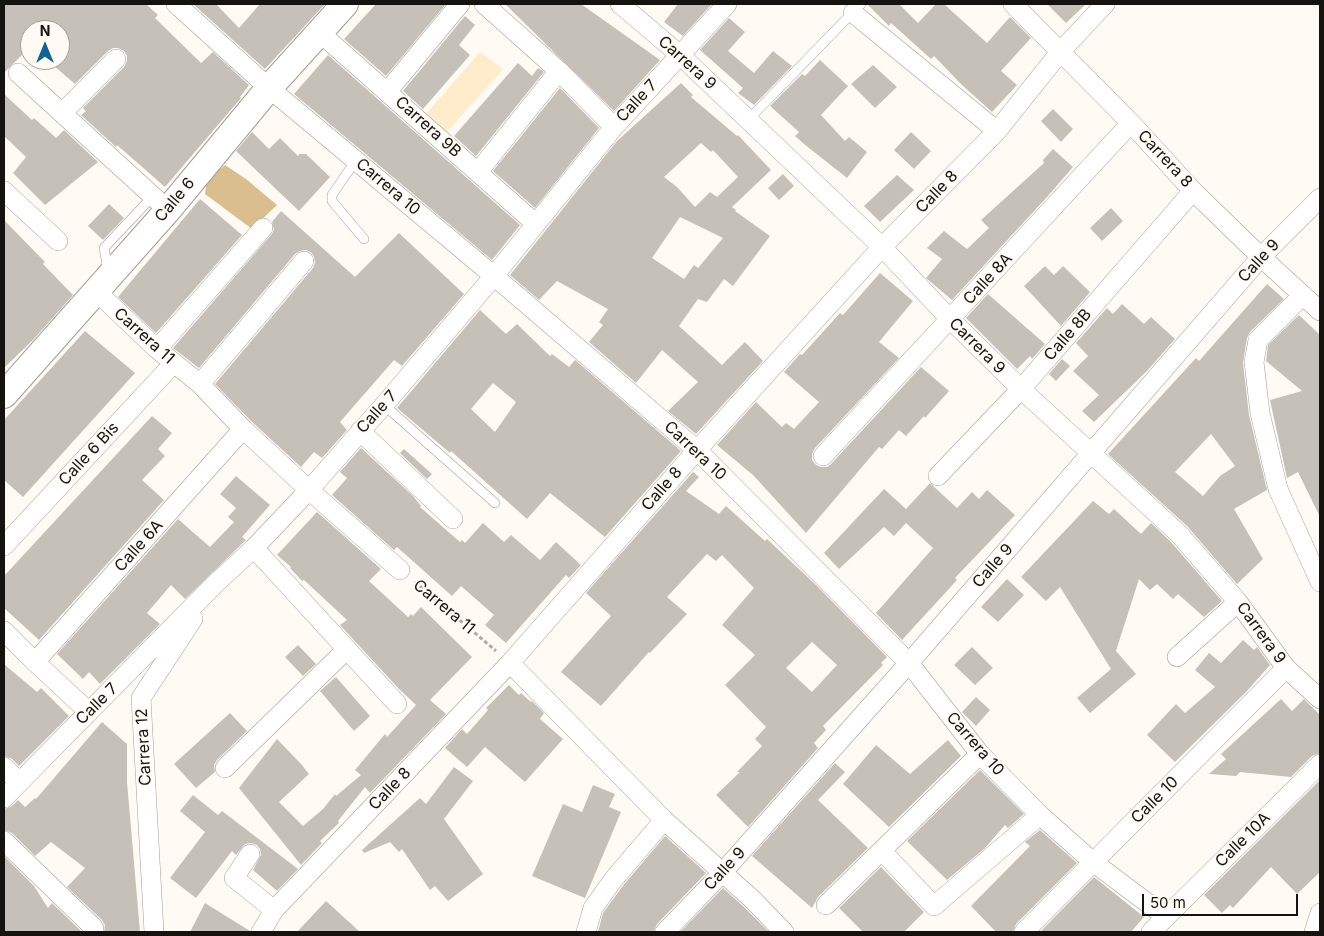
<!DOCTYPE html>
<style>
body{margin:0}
#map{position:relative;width:1324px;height:936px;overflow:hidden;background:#fffbf4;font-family:Inter,sans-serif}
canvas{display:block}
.frame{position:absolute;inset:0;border:5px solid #151310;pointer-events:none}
.north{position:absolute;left:20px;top:20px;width:50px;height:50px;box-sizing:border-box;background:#fffbf4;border:1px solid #a19e99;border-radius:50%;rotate:0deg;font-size:14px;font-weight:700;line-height:20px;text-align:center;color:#151310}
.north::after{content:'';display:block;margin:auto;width:18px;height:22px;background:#136496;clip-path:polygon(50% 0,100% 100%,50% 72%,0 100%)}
.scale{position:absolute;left:1142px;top:894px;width:156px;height:22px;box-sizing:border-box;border:2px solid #151310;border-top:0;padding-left:6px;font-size:15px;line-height:18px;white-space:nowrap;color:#151310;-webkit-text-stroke:4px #fffbf4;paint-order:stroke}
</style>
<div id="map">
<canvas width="1324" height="936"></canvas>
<div class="frame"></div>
<div class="north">N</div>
<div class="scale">50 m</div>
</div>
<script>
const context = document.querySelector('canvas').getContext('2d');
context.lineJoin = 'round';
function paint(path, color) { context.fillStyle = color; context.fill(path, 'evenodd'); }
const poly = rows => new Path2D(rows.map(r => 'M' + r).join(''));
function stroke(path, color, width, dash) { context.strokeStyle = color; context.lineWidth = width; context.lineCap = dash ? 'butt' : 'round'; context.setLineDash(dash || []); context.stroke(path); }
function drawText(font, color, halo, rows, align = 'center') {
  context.font = font + ' Inter,sans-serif'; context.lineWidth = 4; context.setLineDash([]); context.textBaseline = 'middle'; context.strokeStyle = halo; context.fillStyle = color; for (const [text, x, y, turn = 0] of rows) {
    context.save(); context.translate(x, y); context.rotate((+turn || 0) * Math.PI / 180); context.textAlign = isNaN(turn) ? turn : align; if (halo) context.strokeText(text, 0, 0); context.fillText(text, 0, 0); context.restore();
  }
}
paint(poly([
 [480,52,503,69,446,133,424,116]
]), '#feeccb');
paint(poly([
 [225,165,246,179,277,205,252,229,205,194,207,180]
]), '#dabe8e');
paint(poly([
 [4,4,146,4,158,15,155,18,201,63,213,52,249,85,240,97,241,98,165,187,117,145,116,147,81,115,86,111,83,108,124,67,127,61,127,56,124,51,118,48,113,48,108,51,75,84,47,60,60,60,60,30,30,30,30,47,4,73],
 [193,4,216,4,239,28,260,4,325,4,265,69],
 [376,4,446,4,386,76,344,39],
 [505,4,581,4,660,60,614,111],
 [678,4,712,4,683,36,664,22],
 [867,4,899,4,918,23,936,4,944,4,987,43,1010,17,1031,38,1001,71,1017,85,992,112,962,85,934,56,931,59,891,23,889,26],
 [1047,4,1086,4,1066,23],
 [465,16,475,25,459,45,470,55,423,109,403,91],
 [729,18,745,32,728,51,754,73,773,51,792,66,754,105,738,93,743,88,700,50],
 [328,55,520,225,492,260,294,94],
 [820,60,848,86,821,115,845,141,849,137,867,152,847,178,804,144,795,136,799,132,770,106,802,74,805,76],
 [518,63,532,76,538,68,544,72,476,156,454,136],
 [873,65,897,87,875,108,851,84],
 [681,83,693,95,691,97,737,136,738,135,771,170,732,207,736,210,735,211,770,236,733,286,724,279,707,302,698,299,679,326,722,365,745,342,763,361,696,434,668,411,698,382,662,350,636,383,589,342,603,325,599,322,608,309,557,281,539,300,510,275,617,141],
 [701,143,711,152,713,150,738,177,717,197,710,192,695,207,677,187,664,177],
 [680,217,723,238,698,268,694,265,684,279,652,258],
 [560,88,599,128,535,208,493,171],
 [4,94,32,120,34,118,56,138,64,130,98,162,45,205,13,173,26,157,4,136],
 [1053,109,1073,129,1061,142,1041,121],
 [252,132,269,149,280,138,298,156,299,154,306,154,330,177,299,211,236,151],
 [911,132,931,151,914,169,894,150],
 [1053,149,1073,167,1047,197,952,300,926,278,942,259,927,248,944,231,967,249,989,228,981,220,1044,163,1043,160],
 [783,174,794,186,779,200,768,188],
 [897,175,914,190,880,222,864,206],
 [200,199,242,235,156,333,118,297],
 [109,204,124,218,103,240,88,226],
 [1111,208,1123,221,1102,241,1090,228],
 [281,211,355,277,399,233,464,294,402,366,394,360,340,422,347,430,322,458,314,452,301,467,251,421,215,384,313,268,315,263,314,257,312,253,306,250,300,251,295,254,199,368,173,348,271,235,274,230,272,222],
 [4,220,45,262,43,264,73,295,33,340,4,368],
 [1045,266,1054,275,1063,266,1090,292,1061,326,1024,286],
 [880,273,913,301,879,342,899,358,815,448,812,454,812,460,816,465,821,467,827,467,831,464,921,367,949,391,925,418,924,416,906,436,899,430,882,449,879,447,806,533,753,475,717,445,756,402,782,427,786,423,794,429,819,402,784,372,800,354,802,355,840,313,843,315],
 [1267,284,1284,299,1250,332,1247,338,1243,363,1249,415,1267,490,1234,509,1263,559,1237,584,1187,526,1108,454,1196,358,1199,361],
 [1211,434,1235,466,1220,476,1203,496,1175,472],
 [988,294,1045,344,1032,359,1030,356,1017,369,966,318],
 [1122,304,1144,324,1151,317,1175,339,1147,371,1094,422,1082,411,1099,395,1073,371,1088,356,1076,343,1107,308,1113,314],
 [480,310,506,334,517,324,550,356,552,354,569,367,575,360,681,451,605,537,550,493,527,519,451,451,450,453,397,408],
 [493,383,516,402,495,432,471,409],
 [1299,315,1320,335,1320,517,1298,472,1287,478,1270,400,1302,391,1266,361,1268,345],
 [85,331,135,373,23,497,4,480,4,420],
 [1062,359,1070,366,1056,381,1049,374],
 [152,416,172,433,158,449,165,456,142,480,164,500,39,640,4,608,4,576],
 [361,448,413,496,421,506,420,507,460,542,462,540,465,543,483,523,504,542,511,535,540,560,556,542,581,565,569,578,566,575,506,643,485,625,494,615,461,586,452,596,397,547,394,550,332,495,347,478,340,472],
 [404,449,432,474,427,479,400,453],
 [693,472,699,477,686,491,719,514,726,506,765,541,767,539,815,584,887,657,881,663,883,665,823,726,826,730,814,743,818,748,748,827,716,795,740,772,737,772,762,746,755,739,766,727,725,685,755,655,722,625,754,588,722,555,716,561,707,554,667,597,687,614,650,653,649,652,601,706,561,672,611,616,586,593],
 [812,642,837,665,812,692,786,668],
 [236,476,270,505,242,537,246,540,185,599,171,585,147,613,160,624,100,684,89,672,83,679,57,654,178,519,210,547,234,522,228,517,236,508,220,494],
 [930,483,957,508,972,492,979,499,987,490,1015,515,955,578,957,580,902,640,876,613,933,548,906,523,894,536,884,527,839,569,824,553,884,489,906,509],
 [1093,501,1109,514,1114,509,1141,534,1151,523,1171,542,1222,601,1204,617,1178,594,1173,599,1157,584,1150,590,1139,579,1116,651,1136,674,1090,713,1077,698,1111,669,1060,587,1046,601,1021,577],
 [317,512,381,569,369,581,408,617,411,614,413,616,421,607,472,657,430,700,446,714,370,793,365,787,338,821,339,823,320,841,322,843,301,865,239,788,277,739,301,764,309,774,279,802,303,826,323,809,335,794,336,796,361,775,355,770,385,734,387,737,416,705,399,689,340,625,347,620,304,580,302,581,290,568,291,567,277,555],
 [1007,579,1024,595,998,622,981,607],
 [1243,640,1254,650,1257,647,1270,665,1246,692,1175,762,1147,735,1176,704,1185,713,1215,687,1195,670,1209,653,1221,663],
 [298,645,316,664,303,676,285,657],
 [972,647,993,668,975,685,954,665],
 [4,664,37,692,41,688,69,716,19,766,12,759,4,756],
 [336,677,370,716,354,731,320,691],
 [509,685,519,695,521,693,531,702,532,701,544,713,540,719,563,739,525,782,485,747,467,767,445,748,462,729,467,734,488,710,486,708],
 [976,697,990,710,976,726,962,712],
 [1281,699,1292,711,1304,699,1320,715,1320,753,1312,756,1291,777,1240,772,1236,776,1209,774,1226,759,1221,754],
 [230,713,247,731,217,760,214,765,215,772,196,788,174,764],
 [102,722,127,744,127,782,140,932,104,932,105,925,102,920,67,887,85,868,51,842,35,856,12,833,4,830,4,809,12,806,18,800,25,807,35,798,36,799],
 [948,740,961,756,889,827,843,784,876,745,910,774],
 [835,763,845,772,818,800,868,848,818,897,812,908,752,856],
 [454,767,473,781,444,819,483,874,448,901,435,886,430,890,402,849,399,852,390,842,364,853,362,850,420,798,426,804],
 [980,770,1024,814,1008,828,1005,825,985,848,947,880,907,841],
 [1320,780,1320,872,1297,894,1271,867,1233,908,1230,905,1222,913,1204,895],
 [593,785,615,794,609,807,621,812,585,898,532,876,563,804,582,812],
 [193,795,218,815,222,811,298,869,277,891,253,870,261,855,260,849,257,845,251,843,245,844,236,855,232,851,196,898,170,878,205,832,180,811],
 [1040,830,1077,863,1016,924,1013,932,996,932,971,906,1030,846,1025,842],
 [665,836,706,873,657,924,654,932,598,932,603,913,622,887],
 [4,856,34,886,48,908,52,903,82,932,4,932],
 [881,867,924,912,904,932,863,932,839,908],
 [1094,877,1144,917,1131,932,1040,932],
 [723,888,744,907,769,932,680,932],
 [326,901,360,932,297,932],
 [205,903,250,931,250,932,190,932]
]), '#c5c0b8');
const lane = poly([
 [748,120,861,4],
 [356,160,332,195,332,201,364,239],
 [108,271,104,248,153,196],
 [384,405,495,503]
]);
const street = poly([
 [176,4,269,88,494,276,697,450,909,663,980,754,1040,815,1093,862,1166,917],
 [484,4,559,71,614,127],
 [620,4,680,55,882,247,950,319,1021,389,1179,534,1238,602,1286,668,1320,699],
 [1013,4,1131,123,1193,191,1261,257,1320,311],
 [853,13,997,131],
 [319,32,536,224],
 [18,73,168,210],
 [387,92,460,4],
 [62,113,116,59],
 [478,172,559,71],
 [4,191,58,241],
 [96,291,157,349,200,384,243,429,309,490,400,570],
 [1303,295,1258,340,1254,362,1260,413,1278,489,1320,582],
 [157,349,263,228],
 [200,384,304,261],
 [360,431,453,519],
 [823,456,1131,123],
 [938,476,1021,389,1193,191],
 [4,546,174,363],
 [254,548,397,704],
 [4,631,35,662,89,712],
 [1177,657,1238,602],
 [35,662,243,429],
 [510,663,664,820,752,899,784,932],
 [4,767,19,782],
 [225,768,347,649],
 [4,798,215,584,254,548,309,490,384,405,494,276,614,127,727,4],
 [4,841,94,928],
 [882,851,934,906,1040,815],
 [250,854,234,878,274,910],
 [826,905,980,754],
 [154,932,141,698,193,619],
 [261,932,274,910,510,663,697,450,882,247,997,131,1061,51,1105,4],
 [586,932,593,908,613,880,664,820],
 [665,932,722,873,909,663,1261,257,1320,198],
 [1024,932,1286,668],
 [1151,932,1320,764],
 [1314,932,1320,913]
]);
const secondary = poly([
 [4,395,168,210,269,88,345,4]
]);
stroke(lane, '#a29d95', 10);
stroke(street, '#a29d95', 20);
stroke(secondary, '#a29d95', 28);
stroke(poly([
 [415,582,496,651]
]), '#afaba6', 3, [4, 2.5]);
stroke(lane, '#fff', 9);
stroke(street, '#fff', 19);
stroke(secondary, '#fff', 26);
drawText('16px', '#151310', '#fffbf4', [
 ["Carrera 9",687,63,42],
 ["Calle 7",637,101,-47],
 ["Carrera 9B",428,127,42],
 ["Carrera 8",1165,159,47],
 ["Carrera 10",388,187,40],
 ["Calle 8",937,192,-46],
 ["Calle 6",175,200,-50],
 ["Calle 9",1259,261,-47],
 ["Calle 8A",988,279,-47],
 ["Calle 8B",1068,335,-49],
 ["Carrera 11",144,336,42],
 ["Carrera 9",977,346,45],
 ["Calle 7",377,412,-48],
 ["Carrera 10",695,451,43],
 ["Calle 6 Bis",89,454,-47],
 ["Calle 8",662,489,-49],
 ["Calle 6A",139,546,-48],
 ["Calle 9",993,566,-49],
 ["Carrera 11",444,607,40],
 ["Carrera 9",1261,633,54],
 ["Calle 7",97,704,-45],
 ["Carrera 10",975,744,49],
 ["Carrera 12",144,747,-93],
 ["Calle 8",390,789,-46],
 ["Calle 10",1155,800,-45],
 ["Calle 10A",1243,840,-45],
 ["Calle 9",725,869,-47]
]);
</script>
